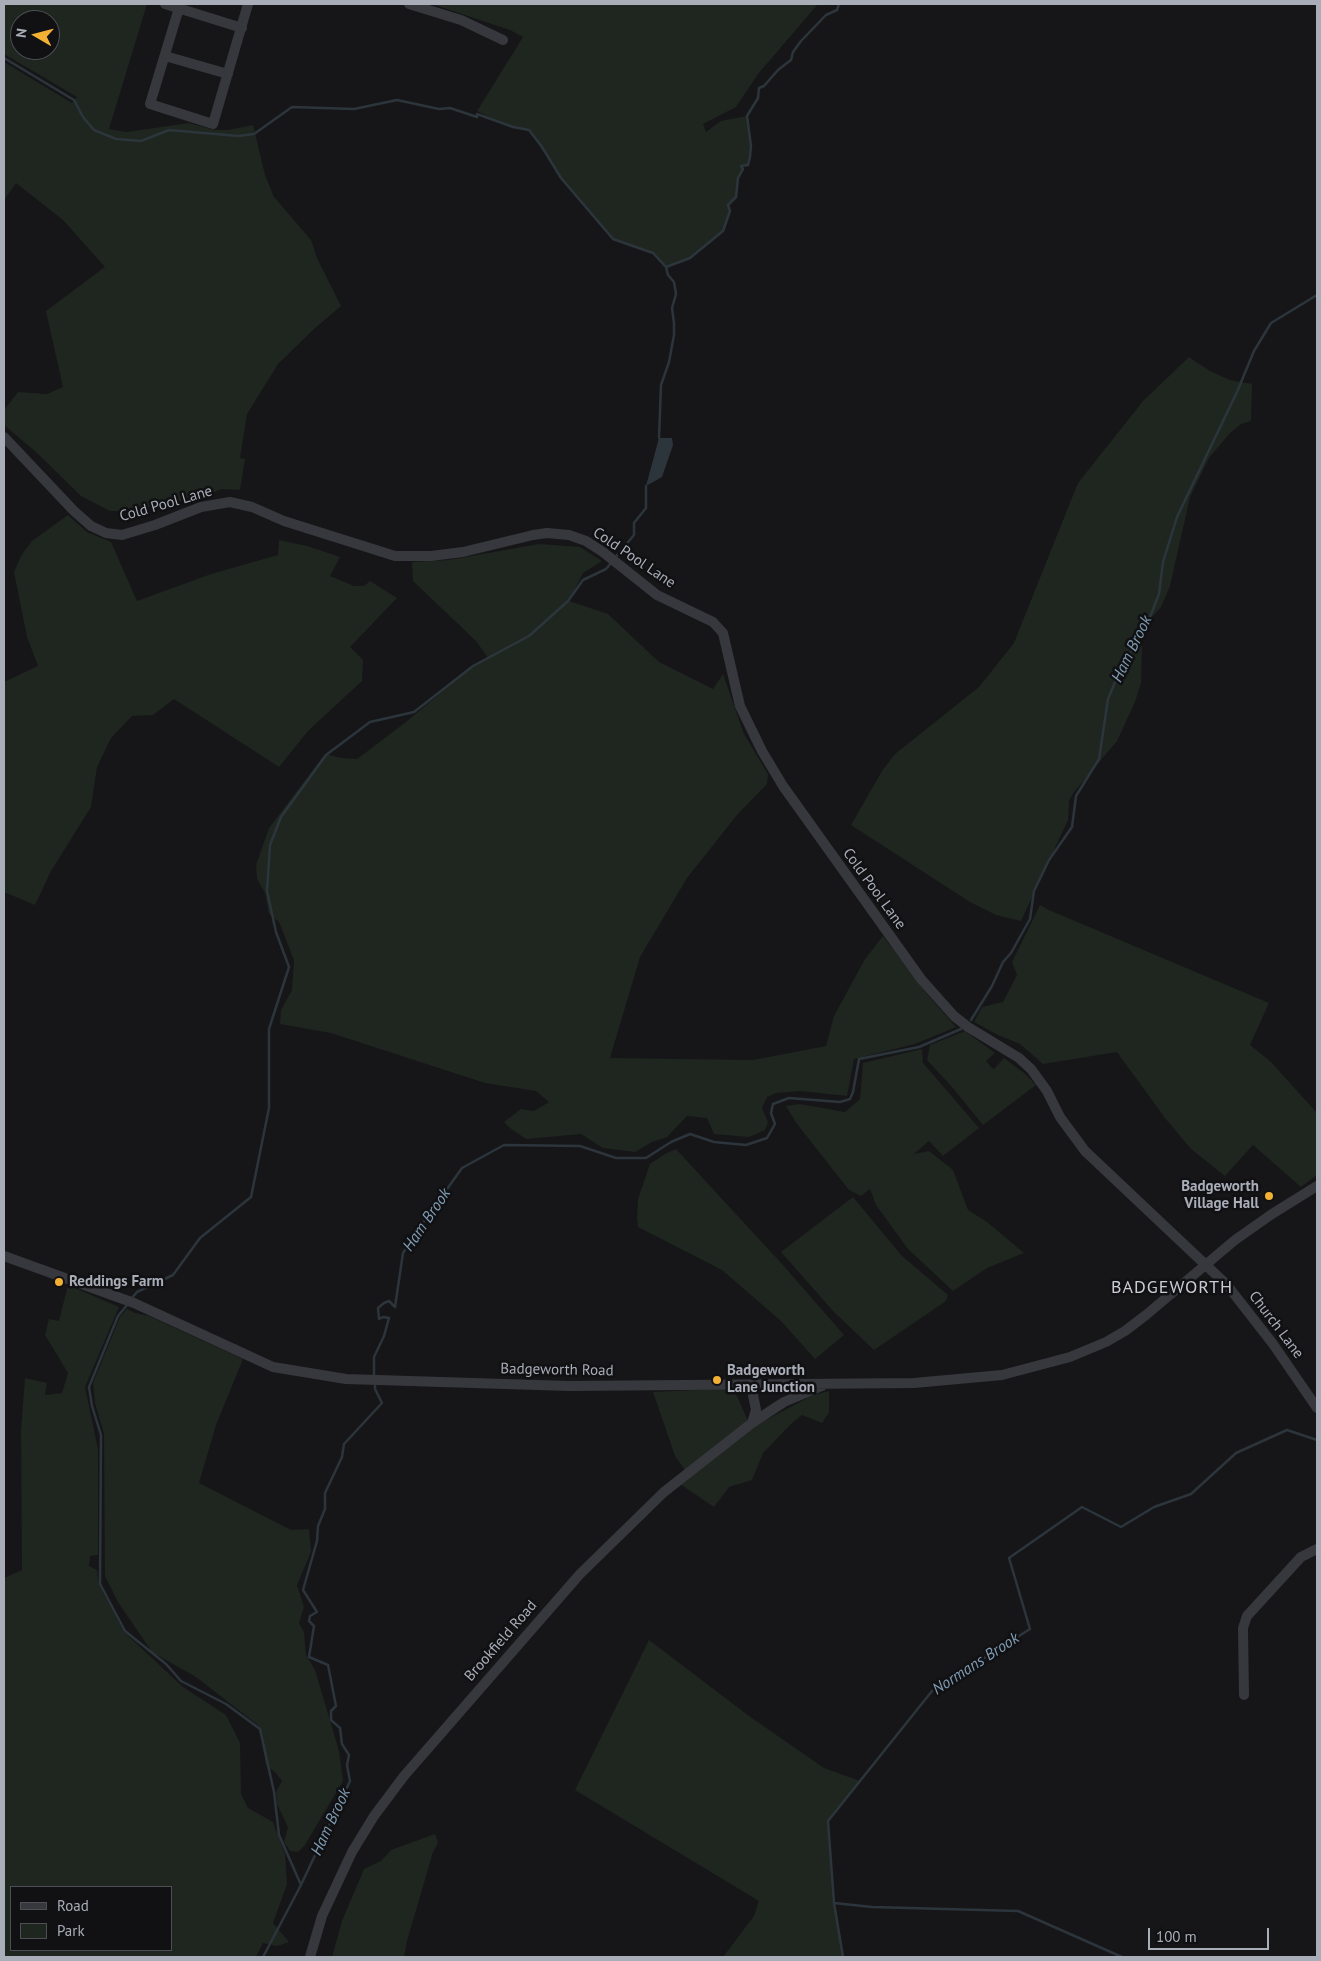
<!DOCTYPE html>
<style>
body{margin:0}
#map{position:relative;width:1321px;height:1961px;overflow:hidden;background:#161618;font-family:"PT Sans",sans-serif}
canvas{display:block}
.frame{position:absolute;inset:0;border:5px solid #a8adb8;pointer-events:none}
.legend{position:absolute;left:10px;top:1886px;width:162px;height:65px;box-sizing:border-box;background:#111113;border:1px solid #4d4f55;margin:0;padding:6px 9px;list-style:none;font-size:15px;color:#a8adb8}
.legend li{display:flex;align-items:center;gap:10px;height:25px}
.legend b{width:25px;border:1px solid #4d4f55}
.north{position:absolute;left:10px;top:10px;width:50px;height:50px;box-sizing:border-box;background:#111113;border:1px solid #4d4f55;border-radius:50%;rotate:278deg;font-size:14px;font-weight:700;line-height:20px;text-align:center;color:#a8adb8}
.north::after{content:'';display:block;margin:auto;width:18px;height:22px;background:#f2b134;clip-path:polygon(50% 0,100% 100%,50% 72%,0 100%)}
.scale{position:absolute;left:1148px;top:1928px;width:121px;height:22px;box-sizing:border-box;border:2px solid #a8adb8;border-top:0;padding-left:6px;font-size:15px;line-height:18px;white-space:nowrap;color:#a8adb8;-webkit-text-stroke:4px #111113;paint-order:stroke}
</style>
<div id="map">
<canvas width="1321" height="1961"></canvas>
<div class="frame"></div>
<ul class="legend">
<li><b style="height:6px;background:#37383d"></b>Road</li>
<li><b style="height:14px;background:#1e261f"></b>Park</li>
</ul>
<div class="north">N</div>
<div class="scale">100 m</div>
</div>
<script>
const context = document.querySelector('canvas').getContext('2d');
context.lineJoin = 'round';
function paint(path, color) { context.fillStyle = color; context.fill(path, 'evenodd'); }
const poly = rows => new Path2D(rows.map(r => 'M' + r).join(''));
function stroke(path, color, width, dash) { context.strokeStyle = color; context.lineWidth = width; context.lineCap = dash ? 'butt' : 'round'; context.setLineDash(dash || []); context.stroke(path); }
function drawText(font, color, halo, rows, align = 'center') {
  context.font = font + ' "PT Sans",sans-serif'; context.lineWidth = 5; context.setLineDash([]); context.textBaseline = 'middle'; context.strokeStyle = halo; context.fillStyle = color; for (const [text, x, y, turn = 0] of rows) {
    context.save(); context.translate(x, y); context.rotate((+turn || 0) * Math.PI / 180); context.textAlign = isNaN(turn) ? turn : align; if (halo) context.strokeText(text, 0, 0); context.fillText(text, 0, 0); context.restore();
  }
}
paint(poly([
 [4,4,147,4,109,129,127,132,189,123,215,130,228,130,253,125,265,175,274,197,311,240,317,258,341,306,314,329,278,364,247,414,240,458,245,459,240,490,222,489,203,496,130,511,110,511,81,496,36,452,4,425,4,410,18,392,47,394,63,387,46,311,105,267,63,220,16,183,4,200,4,62,72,103,77,97,4,54],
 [20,20,50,20,50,50,20,50],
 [432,4,818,4,758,74,736,107,703,124,706,132,721,121,747,116,751,146,748,165,741,166,743,169,738,178,736,197,728,205,730,211,723,231,690,258,666,267,653,253,613,239,561,178,529,130,503,124,477,111,523,37,510,30],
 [1189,357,1210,371,1230,380,1252,384,1251,421,1241,424,1230,433,1209,458,1190,497,1170,586,1161,607,1137,634,1142,645,1141,683,1135,702,1117,741,1074,792,1069,801,1068,820,1021,921,996,915,970,902,851,825,882,771,895,754,979,687,1014,643,1078,483,1143,401],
 [68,515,87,532,111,542,137,601,211,574,278,555,279,540,307,546,340,557,330,576,354,586,364,586,370,581,397,598,350,647,363,660,362,681,308,731,279,767,174,699,153,715,132,716,111,738,97,767,91,807,51,871,35,905,4,892,4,682,38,666,27,637,14,572,21,556,32,541],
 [539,544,580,547,602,561,583,573,569,601,608,614,659,662,713,689,723,674,744,734,768,774,767,784,737,815,687,878,640,957,610,1058,753,1060,826,1046,834,1016,865,959,883,936,927,994,956,1027,915,1044,854,1059,847,1096,800,1091,776,1093,767,1097,762,1108,768,1122,765,1130,749,1137,714,1134,707,1118,687,1116,667,1137,652,1142,635,1152,603,1148,581,1134,526,1139,510,1128,504,1122,521,1109,534,1111,549,1102,536,1091,485,1083,331,1033,280,1024,281,1010,292,990,294,960,279,922,269,914,265,893,257,879,256,865,269,828,325,754,341,758,357,759,406,722,473,666,488,658,476,641,413,581,412,562,449,560],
 [1040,905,1049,910,1269,1003,1250,1045,1271,1062,1317,1113,1317,1175,1301,1187,1253,1145,1225,1176,1191,1149,1165,1118,1117,1052,1043,1064,1020,1044,998,1035,974,1022,982,1007,1003,1002,1017,975,1012,962],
 [965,1031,995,1053,986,1061,991,1067,994,1069,1004,1058,1024,1073,1036,1085,983,1125,952,1087,927,1060,930,1045],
 [922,1049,923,1063,979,1128,943,1156,929,1141,914,1154,929,1151,953,1170,968,1210,987,1222,1024,1253,987,1268,953,1291,908,1249,876,1205,870,1189,861,1196,849,1190,797,1124,786,1106,800,1104,845,1112,860,1099,863,1063],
 [676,1149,782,1264,844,1335,815,1359,781,1321,722,1270,638,1227,637,1218,638,1199,650,1164,665,1154],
 [853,1197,902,1256,948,1295,946,1301,874,1350,834,1312,781,1252],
 [68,1285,119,1307,85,1387,98,1449,98,1555,90,1556,89,1566,97,1570,99,1585,124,1632,183,1687,226,1715,240,1743,241,1794,248,1808,273,1822,285,1854,287,1884,273,1923,289,1942,277,1946,263,1943,256,1957,4,1957,4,1578,22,1570,21,1430,25,1378,47,1383,45,1395,62,1393,68,1373,45,1335,49,1319,59,1321],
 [11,1887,171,1887,171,1950,11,1950],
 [127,1309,135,1313,149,1316,243,1359,216,1425,199,1483,291,1530,309,1529,311,1552,297,1585,304,1607,299,1623,304,1632,306,1655,315,1670,339,1751,343,1781,305,1845,298,1852,290,1851,284,1842,288,1827,277,1804,276,1792,282,1781,276,1773,266,1765,259,1726,196,1677,152,1652,118,1602,105,1576,104,1434,95,1403,93,1383,120,1317],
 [720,1389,731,1391,737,1396,751,1428,811,1396,829,1391,829,1412,822,1423,802,1415,792,1423,763,1453,752,1480,729,1487,714,1507,680,1484,689,1476,675,1456,653,1392],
 [649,1640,749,1716,824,1768,860,1781,828,1821,834,1903,843,1957,723,1957,754,1916,759,1901,575,1790],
 [435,1834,438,1843,433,1852,407,1941,404,1957,332,1957,342,1921,364,1869,381,1861,391,1850]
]), '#1e261f');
paint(poly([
 [659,438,672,438,673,445,662,477,646,486]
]), '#2c353c');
stroke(poly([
 [4,58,74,100,83,117,94,130,116,139,141,141,169,130,238,136,254,134,292,107,354,109,397,100,439,109,450,108,477,117,477,114,513,127,529,130,542,147,561,178,613,239,653,253,666,267,668,275,674,282,676,294,672,308,674,323,674,335,669,362,661,385,659,438],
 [666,267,690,258,723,231,730,211,728,205,736,197,738,178,743,169,741,166,748,165,750,157,751,146,747,116,758,98,759,88,764,86,778,70,791,60,793,52,801,41,826,15,837,10,839,4],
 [614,559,634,535,634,523,646,508,646,486],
 [971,1020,992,986,1003,962,1011,953,1030,919,1034,891,1049,860,1072,827,1076,796,1099,759,1108,699,1118,675,1148,622,1159,594,1163,562,1177,517,1237,392,1254,351,1271,323,1317,295],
 [131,1299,137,1292,173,1275,200,1238,251,1197,269,1108,269,1029,289,967,276,932,267,891,270,845,281,817,326,755,370,722,414,712,473,666,529,636,568,601,583,580,606,569,611,563],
 [128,1304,118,1316,89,1387,92,1406,101,1435,100,1584,125,1631,166,1664,181,1681,226,1704,260,1729,274,1792,279,1835,301,1885],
 [374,1376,374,1357,384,1336,389,1318,383,1317,379,1319,378,1308,384,1303,389,1301,395,1307,403,1253,427,1217,462,1168,504,1145,580,1146,616,1158,646,1158,671,1142,690,1134,714,1142,746,1145,767,1138,775,1124,771,1113,773,1104,789,1098,840,1102,850,1099,853,1092,859,1059,919,1047,961,1029],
 [834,1903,872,1907,1018,1911,1122,1957],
 [263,1957,301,1885,350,1781,347,1765,349,1755,342,1744,340,1728,331,1720,331,1711,336,1706,328,1665,309,1657,314,1626,309,1621,310,1616,317,1612,303,1590,317,1541,318,1526,325,1509,325,1493,342,1457,344,1444,382,1403,375,1389,375,1381],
 [843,1957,834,1903,828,1821,932,1691,1030,1629,1009,1558,1082,1507,1121,1527,1154,1507,1191,1494,1236,1453,1287,1430,1317,1440]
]), '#2c353c', 2.5);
stroke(poly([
 [165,4,242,28],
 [409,4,461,20,503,40],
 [179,8,150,104,213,124,248,4],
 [165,56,228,74],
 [4,437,74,511,91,526,106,533,122,535,155,525,201,507,230,502,252,507,284,521,395,556,431,556,463,552,533,535,547,533,569,535,586,541,603,552,657,595,713,622,723,633,740,706,762,751,783,786,921,979,954,1016,968,1027,1019,1058,1031,1069,1047,1091,1060,1117,1085,1151,1227,1285,1273,1344,1317,1408],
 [4,1256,134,1303,273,1367,346,1379,569,1386,914,1383,1002,1375,1070,1357,1106,1342,1125,1331,1146,1315,1235,1240,1272,1214,1317,1186],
 [751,1385,756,1410,752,1423],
 [1244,1695,1243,1628,1247,1616,1301,1557,1317,1549],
 [310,1957,322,1916,352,1852,374,1816,404,1776,580,1574,664,1492,752,1423,784,1402,822,1386]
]), '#37383d', 10);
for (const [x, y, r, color] of [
 [1269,1196,5,"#f2b134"],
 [59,1282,5,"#f2b134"],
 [717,1380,5,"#f2b134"]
]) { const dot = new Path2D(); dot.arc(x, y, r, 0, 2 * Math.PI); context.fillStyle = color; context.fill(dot); stroke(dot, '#111113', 2); }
drawText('15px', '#a8adb8', '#111113', [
 ["Cold Pool Lane",166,504,-16],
 ["Cold Pool Lane",634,558,34],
 ["Cold Pool Lane",874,889,54],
 ["Church Lane",1276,1325,53],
 ["Badgeworth Road",557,1370,1],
 ["Brookfield Road",501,1641,-49]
]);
drawText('bold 15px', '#a8adb8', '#111113', [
 ["Badgeworth",1259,1187,"right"],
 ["Village Hall",1259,1204,"right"],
 ["Reddings Farm",69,1282],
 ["Badgeworth",727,1371],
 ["Lane Junction",727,1388]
], 'left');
drawText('italic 16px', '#7f9bb3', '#111113', [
 ["Ham Brook",1132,649,-64],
 ["Ham Brook",427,1220,-56],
 ["Normans Brook",976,1664,-33],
 ["Ham Brook",331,1822,-65]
]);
context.letterSpacing = '1px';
drawText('18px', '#c9ccd4', '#111113', [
 ["BADGEWORTH",1172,1288]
]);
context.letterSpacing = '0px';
</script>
